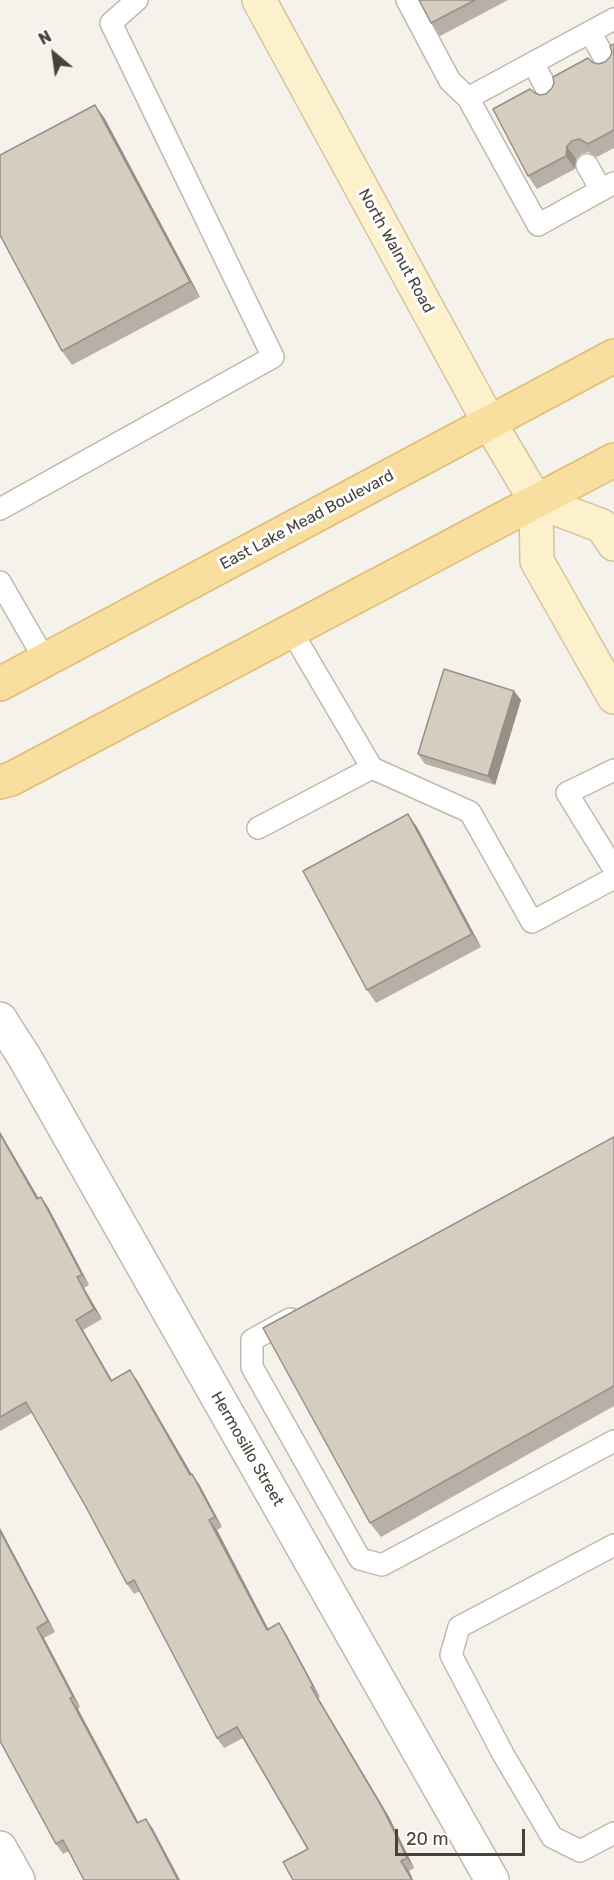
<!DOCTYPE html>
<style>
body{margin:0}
#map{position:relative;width:614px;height:1880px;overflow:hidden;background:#f5f1eb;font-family:Rubik,sans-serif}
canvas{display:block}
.north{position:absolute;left:24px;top:24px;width:60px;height:60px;-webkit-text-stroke:4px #fff;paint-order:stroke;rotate:331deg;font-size:16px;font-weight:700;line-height:24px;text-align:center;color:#484239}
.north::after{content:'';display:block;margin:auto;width:21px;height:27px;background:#484239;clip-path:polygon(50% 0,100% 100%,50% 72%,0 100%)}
.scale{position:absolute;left:395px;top:1829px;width:130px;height:27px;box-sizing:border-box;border:3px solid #484239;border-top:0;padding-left:8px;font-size:18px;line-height:21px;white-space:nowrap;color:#484239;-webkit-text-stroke:4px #fff;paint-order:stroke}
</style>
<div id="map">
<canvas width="614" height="1880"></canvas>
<div class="north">N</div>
<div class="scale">20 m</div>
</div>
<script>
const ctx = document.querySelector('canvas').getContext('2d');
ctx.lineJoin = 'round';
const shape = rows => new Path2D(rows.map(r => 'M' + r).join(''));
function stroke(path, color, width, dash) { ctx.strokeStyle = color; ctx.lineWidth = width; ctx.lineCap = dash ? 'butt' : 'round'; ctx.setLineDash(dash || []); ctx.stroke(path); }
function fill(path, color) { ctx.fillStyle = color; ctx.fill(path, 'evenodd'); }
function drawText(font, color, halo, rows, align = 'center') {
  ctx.font = font + ' Rubik,sans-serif'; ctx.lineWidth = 6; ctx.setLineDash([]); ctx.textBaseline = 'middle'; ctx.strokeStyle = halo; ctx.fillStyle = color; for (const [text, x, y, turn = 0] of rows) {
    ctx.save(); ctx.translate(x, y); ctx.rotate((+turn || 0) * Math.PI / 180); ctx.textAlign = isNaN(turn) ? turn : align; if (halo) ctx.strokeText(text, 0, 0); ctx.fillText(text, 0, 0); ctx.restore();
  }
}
const lane = shape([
 [407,0,450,81,468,98],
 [614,19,468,98,538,225,614,183],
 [590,32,608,64],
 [533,63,550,95],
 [587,165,601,190],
 [0,509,273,357,111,23,137,0],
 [0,582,45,660],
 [372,768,470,812,532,922,614,878],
 [614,770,567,793,614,869],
 [258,828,372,768,292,632],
 [290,1319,252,1340,252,1367,360,1559,382,1565,614,1441],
 [614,1545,459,1627,451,1655,503,1754,552,1837,580,1851,614,1833]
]);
const street = shape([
 [0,1019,25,1058,492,1880],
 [0,1848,18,1880]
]);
const secondary = shape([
 [259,0,489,422,536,501,537,561,614,697],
 [536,501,602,526,614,544]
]);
const primary = shape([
 [0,684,614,356],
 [0,782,11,779,614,460]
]);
stroke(lane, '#c0b9ad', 24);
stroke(street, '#c0b9ad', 36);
stroke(secondary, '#d2c49c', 36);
stroke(primary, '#dfbc6f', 36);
stroke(lane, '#fff', 21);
stroke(street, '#fff', 33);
stroke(secondary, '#fcf0cd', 33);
stroke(primary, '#f9df9f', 33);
fill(shape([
 [419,0,508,0,440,36,431,23],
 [614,44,614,148,597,157,588,152,581,154,576,159,575,169,537,189,528,176,535,93,540,95,546,94,592,62,598,64,605,62,610,57],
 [95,105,105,119,200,297,72,365,62,351],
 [514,691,521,700,495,785,425,764,418,754],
 [417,827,481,947,376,1003,367,990],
 [0,1132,38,1198,41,1197,48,1207,89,1285,84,1288,102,1319,83,1330,112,1380,137,1380,191,1474,199,1484,222,1527,217,1530,268,1629,279,1623,286,1634,320,1697,318,1698,389,1817,414,1868,409,1871,413,1880,293,1880,308,1849,243,1738,224,1748,217,1738,140,1591,134,1594,127,1584,86,1507,32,1413,0,1431],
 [614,1137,614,1406,381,1537,370,1523],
 [0,1528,55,1632,44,1638,80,1707,78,1709,138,1822,146,1819,153,1829,69,1851,63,1854,56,1844]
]), '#b8b0a6');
fill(shape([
 [95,105,105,119,200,297,190,282],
 [567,146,576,159,575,169,566,156],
 [514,691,521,700,495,785,488,776],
 [408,814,417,827,481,947,472,934],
 [0,1132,45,1209,37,1199,0,1134],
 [41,1197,48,1207,89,1285,82,1275],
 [77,1277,84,1288,102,1319,94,1309],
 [76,1320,83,1330,118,1391,111,1381],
 [130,1370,137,1380,198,1485,190,1475],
 [192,1474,199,1484,222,1527,215,1517],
 [209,1520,217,1530,274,1640,267,1630],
 [0,1528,55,1632,48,1621,0,1531],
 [279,1623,286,1634,320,1697,313,1686],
 [37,1628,44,1638,80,1707,73,1697],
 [311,1687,318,1698,389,1817,414,1868,407,1858],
 [70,1698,78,1709,144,1833,137,1823],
 [146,1819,153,1829,180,1880,178,1880],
 [401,1861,409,1871,413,1880,412,1880]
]), '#969087');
const building = shape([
 [419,0,475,0,431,23,419,0],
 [614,44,614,130,588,144,579,139,572,141,567,146,566,156,528,176,493,109,530,89,535,93,540,95,546,94,552,88,554,83,553,77,588,58,592,62,598,64,605,62,610,57,612,52,610,46,614,44],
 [95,105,190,282,62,351,0,235,0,155,95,105],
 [444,669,514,691,488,776,418,754,444,669],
 [408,814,472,934,367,990,303,871,408,814],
 [0,1134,37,1199,41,1197,82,1275,77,1277,94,1309,76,1320,111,1381,130,1370,190,1475,192,1474,215,1517,209,1520,267,1630,279,1623,313,1686,311,1687,382,1807,407,1858,401,1861,412,1880,293,1880,283,1862,308,1849,237,1727,217,1738,134,1580,127,1584,86,1507,26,1402,0,1417,0,1134],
 [614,1137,614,1386,370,1523,263,1328,614,1137],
 [0,1531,48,1621,37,1628,73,1697,70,1698,137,1823,146,1819,178,1880,84,1880,63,1840,56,1844,0,1741,0,1531]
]);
fill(building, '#d6cdc1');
stroke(building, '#969087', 1.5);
drawText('16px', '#484239', '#fff', [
 ["North Walnut Road",396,251,61],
 ["East Lake Mead Boulevard",307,520,-28],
 ["Hermosillo Street",247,1449,60]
]);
</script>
